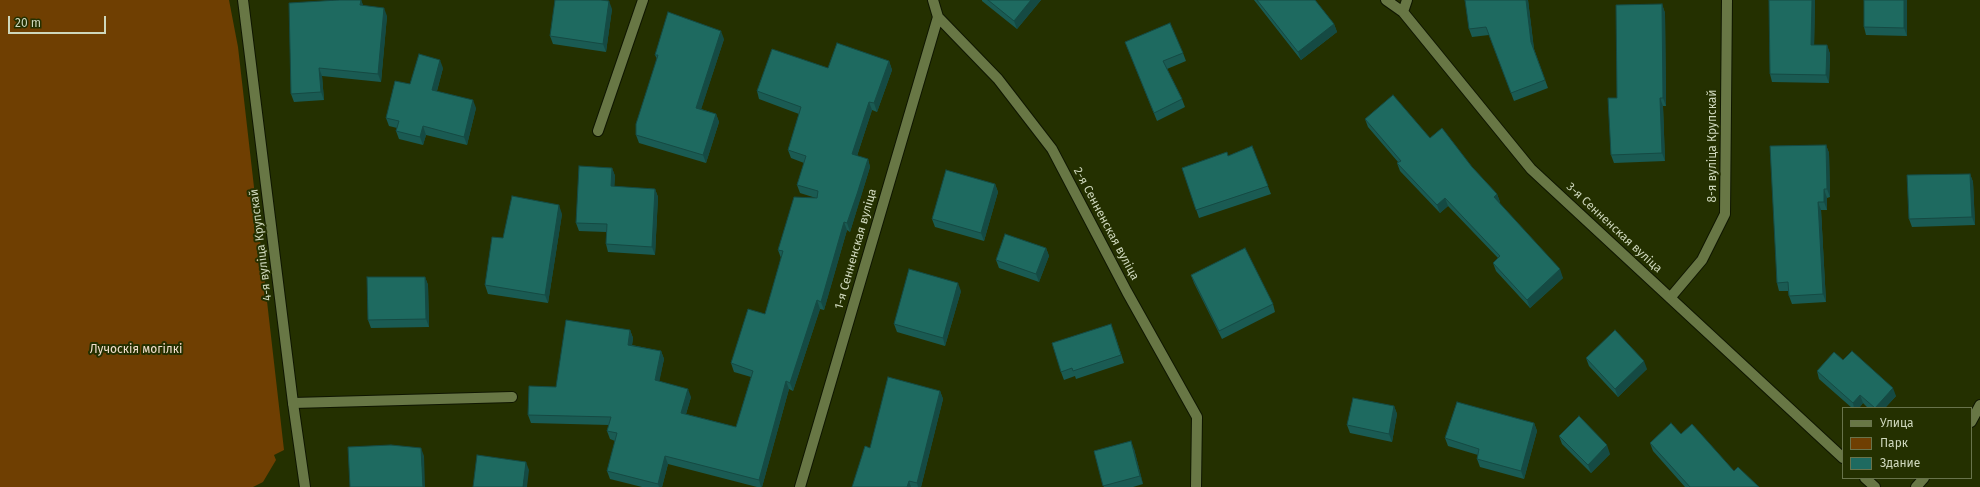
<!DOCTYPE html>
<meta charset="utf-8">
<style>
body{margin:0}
#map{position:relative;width:1980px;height:487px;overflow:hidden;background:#243000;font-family:"Fira Sans",sans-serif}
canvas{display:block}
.legend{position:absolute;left:1842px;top:407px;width:130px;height:72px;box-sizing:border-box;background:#243000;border:1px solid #68734b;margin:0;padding:5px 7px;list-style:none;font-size:12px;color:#ced7bc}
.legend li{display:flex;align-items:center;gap:8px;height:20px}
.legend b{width:20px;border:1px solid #68734b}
.scale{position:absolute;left:8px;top:16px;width:98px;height:18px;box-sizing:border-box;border:2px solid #ced7bc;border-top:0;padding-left:5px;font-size:12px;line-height:14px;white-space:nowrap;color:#ced7bc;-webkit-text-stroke:3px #243000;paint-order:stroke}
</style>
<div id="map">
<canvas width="1980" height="487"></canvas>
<ul class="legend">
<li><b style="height:5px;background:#687745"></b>Улица</li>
<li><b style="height:11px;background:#6f3f02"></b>Парк</li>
<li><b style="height:11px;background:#1e6a60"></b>Здание</li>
</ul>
<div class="scale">20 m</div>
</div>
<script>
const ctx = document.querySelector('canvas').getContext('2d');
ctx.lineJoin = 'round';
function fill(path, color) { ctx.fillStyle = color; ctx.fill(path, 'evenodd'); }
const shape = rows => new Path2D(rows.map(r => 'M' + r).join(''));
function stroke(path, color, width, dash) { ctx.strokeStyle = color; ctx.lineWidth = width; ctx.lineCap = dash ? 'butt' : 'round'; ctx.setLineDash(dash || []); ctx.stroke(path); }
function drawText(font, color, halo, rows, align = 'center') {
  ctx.font = font + ' "Fira Sans",sans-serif'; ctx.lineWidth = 4; ctx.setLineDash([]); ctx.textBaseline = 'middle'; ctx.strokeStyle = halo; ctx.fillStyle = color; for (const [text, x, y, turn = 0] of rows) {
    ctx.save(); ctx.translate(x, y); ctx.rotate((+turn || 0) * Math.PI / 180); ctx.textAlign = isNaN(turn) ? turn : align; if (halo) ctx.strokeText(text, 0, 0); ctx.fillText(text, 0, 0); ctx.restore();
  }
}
fill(shape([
 [0,0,229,0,238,47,284,450,274,455,276,460,263,482,253,487,0,487]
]), '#6f3f02');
const lane = shape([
 [293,403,512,397]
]);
const street = shape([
 [243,0,293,403,305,487],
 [933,0,938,17,998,79,1052,149,1127,292,1197,417,1196,487],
 [1386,0,1403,12,1531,169,1843,458],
 [1403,12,1407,0],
 [598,131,643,0],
 [1670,298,1702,260,1725,214,1727,0],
 [1971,422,1980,405],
 [1865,478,1875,487],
 [800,487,938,17],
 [1916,487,1924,478]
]);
stroke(lane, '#0f1600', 12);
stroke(street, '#0f1600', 12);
stroke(lane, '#687745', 10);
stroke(street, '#687745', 10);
fill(shape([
 [361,0,363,6,387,16,381,82,322,76,324,100,294,102,291,94],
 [982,0,1041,0,1017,29,982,1],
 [1254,0,1315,0,1334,24,1337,32,1301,60],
 [1528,0,1534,49,1548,88,1514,101,1489,35,1472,37,1469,29],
 [1769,0,1815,0,1814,45,1827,45,1830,54,1829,83,1772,82,1770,74],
 [1864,0,1907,0,1907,36,1866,35,1864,27],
 [1662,4,1665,13,1666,106,1663,106,1665,161,1614,163,1611,155,1617,98],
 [612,9,606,52,553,44,550,36],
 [724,39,701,109,716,114,719,122,706,163,639,143,636,135,657,59,655,55],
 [1125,42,1183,53,1186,61,1167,69,1182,99,1185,107,1157,121],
 [889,61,892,70,877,112,872,110,857,156,868,159,870,167,850,232,847,230,824,310,820,309,793,391,789,389,762,487,757,487,668,464,662,487,642,487,610,479,607,471,615,441,610,439,607,431,609,425,531,423,528,415,556,387,630,330,633,338,632,345,661,351,664,359,659,381,691,397,686,414,736,427,751,377,734,372,731,363,765,314,781,258,778,250,816,198,800,193,797,185,804,163,791,158,788,150,799,114,759,99,757,91,828,68],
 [443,68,437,91,476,108,467,145,426,135,423,145,399,139,396,131,397,128,389,126,386,118,410,84],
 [1365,119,1430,138,1472,167,1497,194,1500,202,1499,203,1563,278,1530,308,1496,271,1493,263,1498,258,1448,206,1440,213,1400,171,1397,163,1398,162,1368,127],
 [1826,145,1829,153,1830,197,1827,198,1827,210,1821,210,1826,302,1792,304,1789,296,1788,291,1779,291,1777,283],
 [1252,146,1271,194,1199,218,1182,168,1228,156],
 [612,168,615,176,614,187,655,189,658,197,655,255,608,252,606,244,606,232,579,231,576,223],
 [1970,174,1973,182,1975,225,1912,227,1909,219],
 [995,184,998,192,984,241,935,227,932,219],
 [562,214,548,303,488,294,485,285,503,238],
 [1046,248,1049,256,1039,282,999,268,996,260],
 [1191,275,1273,304,1275,312,1222,339,1194,283],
 [425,277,428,285,429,327,371,328,368,320],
 [961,291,945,346,897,332,894,324],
 [1114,332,1124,363,1076,379,1075,376,1064,380,1061,372],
 [1586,358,1647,369,1618,397,1589,366],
 [1843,360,1896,396,1885,408,1868,408,1863,403,1859,408,1852,408,1819,379,1817,371],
 [940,391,943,399,921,487,852,487],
 [1394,406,1397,414,1392,442,1350,433,1347,425],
 [1534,423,1537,431,1524,479,1480,467,1477,459,1478,455,1448,446,1445,438],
 [1681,434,1734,471,1759,487,1685,487,1653,451,1650,443],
 [1559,436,1610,454,1591,473,1562,444],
 [1134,449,1143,484,1133,487,1104,487,1094,451]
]), '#1a5b53');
fill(shape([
 [361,0,364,7,360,5],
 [1031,0,1041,0,1017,29,1014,21],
 [1526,0,1528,0,1534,50,1531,42],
 [1812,0,1815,0,1814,53,1811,45],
 [1904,0,1907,0,1907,36,1904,28],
 [609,1,612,9,606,52,603,44],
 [1662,4,1665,13,1666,106,1663,98],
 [384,8,387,16,381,82,378,74],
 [1334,24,1337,32,1301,60,1298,52],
 [721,31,724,39,699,116,696,108],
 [1827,45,1830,54,1829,83,1826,75],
 [440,60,443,68,435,98,432,90],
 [889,61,892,70,877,112,874,103],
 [319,68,322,76,324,100,321,92],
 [1660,98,1663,106,1665,161,1662,153],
 [473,100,476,108,467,145,464,137],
 [869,102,872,110,855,162,852,154],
 [716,114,719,122,706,163,703,155],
 [423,126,426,135,423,145,420,137],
 [1826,145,1829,153,1830,197,1827,189],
 [868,159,870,167,850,232,847,223],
 [612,168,615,176,614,195,611,186],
 [1970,174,1973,182,1975,225,1972,217],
 [995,184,998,192,984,241,981,233],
 [655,189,658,197,655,255,652,247],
 [1824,189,1827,198,1827,210,1824,202],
 [1497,194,1500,202,1497,206,1494,197],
 [1445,198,1448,206,1440,213,1437,205],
 [1818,202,1821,210,1826,302,1823,294],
 [559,205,562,214,548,303,545,295],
 [844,222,847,230,824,310,821,302],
 [1046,248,1049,256,1039,282,1036,274],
 [1560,269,1563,278,1530,308,1527,300],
 [425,277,428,285,429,327,426,319],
 [958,283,961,291,945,346,943,338],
 [817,300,820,309,793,391,790,383],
 [630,330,633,338,631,353,628,345],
 [661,351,664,359,658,388,655,380],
 [1644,361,1647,369,1618,397,1615,389],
 [786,381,789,389,762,487,761,487,759,480],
 [1893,388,1896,396,1885,408,1875,408],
 [688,389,691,397,684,421,681,413],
 [940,391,943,399,921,487,918,487,917,483],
 [1860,395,1863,403,1859,408,1854,408,1853,403],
 [1394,406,1397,414,1392,442,1389,434],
 [1534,423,1537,431,1524,479,1521,471],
 [1131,441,1134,449,1143,484,1140,476],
 [1607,445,1610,454,1591,473,1588,465],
 [421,448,424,456,425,487,423,487],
 [665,456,668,464,662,487,659,487,658,484],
 [526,462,529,470,527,487,523,487],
 [909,481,911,487,907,487]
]), '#154a43');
const building = shape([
 [338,0,361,0,360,5,384,8,378,74,319,68,321,92,291,94,289,3,338,0],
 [555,0,601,0,609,1,603,44,550,36,555,0],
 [988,0,1031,0,1014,21,988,0],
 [1257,0,1315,0,1334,24,1298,52,1257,0],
 [1465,0,1526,0,1531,42,1545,80,1511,93,1486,27,1469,29,1465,0],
 [1769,0,1812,0,1811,45,1827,45,1826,75,1770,74,1769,0],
 [1864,0,1904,0,1904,28,1864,27,1864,0],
 [1662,4,1663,98,1660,98,1662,153,1611,155,1608,98,1617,98,1616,5,1662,4],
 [668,12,721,31,696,108,716,114,703,155,636,135,636,124,658,55,655,55,668,12],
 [1170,23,1183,53,1163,61,1182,99,1154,113,1125,42,1170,23],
 [837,43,889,61,874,103,869,102,852,154,868,159,857,194,847,223,844,222,821,302,817,300,790,383,786,381,759,480,665,456,658,484,607,471,617,433,607,431,611,417,528,415,529,386,556,387,566,320,630,330,628,345,661,351,655,380,688,389,681,413,736,427,753,371,731,363,748,309,765,314,783,251,778,250,794,197,817,198,818,191,797,185,806,156,788,150,801,107,757,91,772,49,828,68,837,43],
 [419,54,440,60,432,90,473,100,464,137,423,126,420,137,396,131,399,121,386,118,395,81,410,84,419,54],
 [1393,95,1430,138,1442,128,1472,167,1497,194,1494,197,1560,269,1527,300,1493,263,1500,256,1445,198,1437,205,1397,163,1401,161,1365,119,1393,95],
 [1826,145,1827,189,1824,189,1824,202,1818,202,1823,294,1789,296,1788,282,1777,283,1770,146,1826,145],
 [1252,146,1268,186,1196,210,1182,168,1227,152,1228,156,1252,146],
 [579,166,612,168,611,186,655,189,652,247,606,244,607,224,576,223,579,166],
 [946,170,995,184,981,233,932,219,946,170],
 [1970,174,1972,217,1909,219,1907,175,1970,174],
 [512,196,559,205,545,295,485,285,492,237,503,238,512,196],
 [1005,234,1046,248,1036,274,996,260,1005,234],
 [1245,248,1273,304,1219,331,1191,275,1245,248],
 [909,269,958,283,943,338,894,324,909,269],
 [367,277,425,277,426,319,368,320,367,277],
 [1111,324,1121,355,1073,371,1072,368,1061,372,1052,343,1111,324],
 [1615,330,1644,361,1615,389,1586,358,1615,330],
 [1852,351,1893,388,1875,408,1860,395,1853,403,1817,371,1834,352,1843,360,1852,351],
 [888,377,940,391,917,483,909,481,907,487,852,487,865,446,870,448,888,377],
 [1353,398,1394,406,1389,434,1347,425,1353,398],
 [1457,402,1534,423,1521,471,1477,459,1479,449,1445,438,1457,402],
 [1579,416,1607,445,1588,465,1559,436,1579,416],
 [1671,423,1681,434,1692,424,1734,471,1738,467,1759,487,1690,487,1650,443,1671,423],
 [1131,441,1140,476,1103,486,1094,451,1131,441],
 [391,445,421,448,423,487,350,487,348,447,391,445],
 [477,455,526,462,523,487,473,487,477,455]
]);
fill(building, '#1e6a60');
stroke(building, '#154a43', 1);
drawText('12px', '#ced7bc', '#243000', [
 ["8-я вуліца Крупскай",1713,146,-90],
 ["2-я Сенненская вуліца",1106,224,62],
 ["3-я Сенненская вуліца",1614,228,43],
 ["4-я вуліца Крупскай",261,245,-97],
 ["1-я Сенненская вуліца",856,249,-74]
]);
drawText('12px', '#f1ddcb', '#243000', [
 ["Лучоскія могілкі",136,350]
]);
</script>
